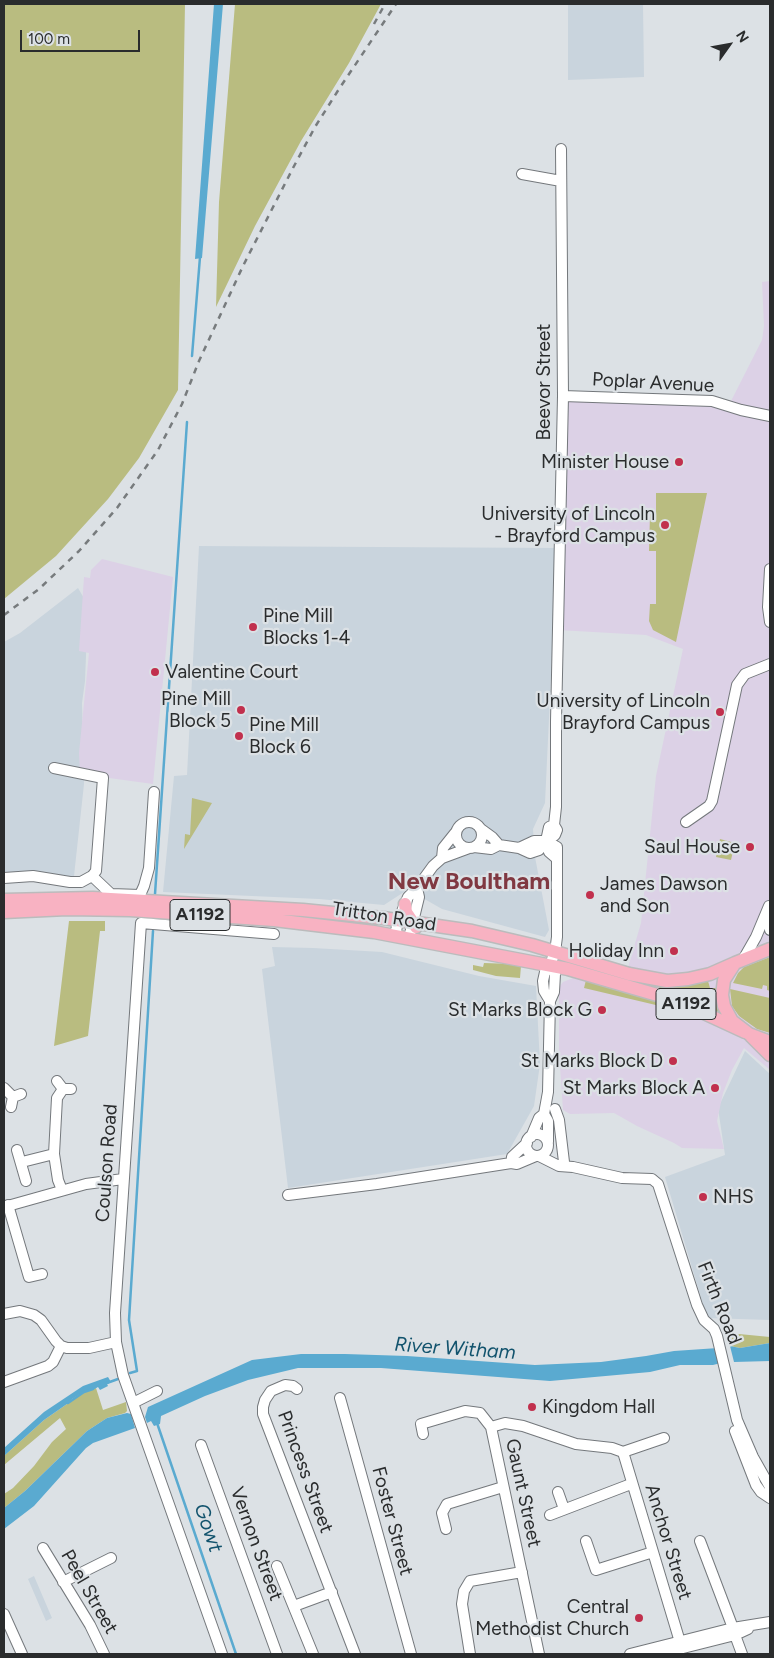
<!DOCTYPE html>
<style>
body{margin:0}
#map{position:relative;width:774px;height:1658px;overflow:hidden;background:#dce1e5;font-family:Figtree,sans-serif}
canvas{display:block}
.frame{position:absolute;inset:0;border:5px solid #2a2c2d;pointer-events:none}
.north{position:absolute;left:704px;top:20px;width:50px;height:50px;-webkit-text-stroke:4px #dce1e5;paint-order:stroke;rotate:58deg;font-size:14px;font-weight:700;line-height:20px;text-align:center;color:#2a2c2d}
.north::after{content:'';display:block;margin:auto;width:18px;height:22px;background:#2a2c2d;clip-path:polygon(50% 0,100% 100%,50% 72%,0 100%)}
.scale{position:absolute;left:20px;top:30px;width:120px;height:22px;box-sizing:border-box;border:2px solid #2a2c2d;border-top:0;padding-left:6px;font-size:15px;line-height:18px;white-space:nowrap;color:#2a2c2d;-webkit-text-stroke:4px #dce1e5;paint-order:stroke}
</style>
<div id="map">
<canvas width="774" height="1658"></canvas>
<div class="frame"></div>
<div class="north">N</div>
<div class="scale">100 m</div>
</div>
<script>
const ctx = document.querySelector('canvas').getContext('2d');
ctx.lineJoin = 'round';
function fill(path, color) { ctx.fillStyle = color; ctx.fill(path, 'evenodd'); }
const shape = rows => new Path2D(rows.map(r => 'M' + r).join(''));
function stroke(path, color, width, dash) { ctx.strokeStyle = color; ctx.lineWidth = width; ctx.lineCap = dash ? 'butt' : 'round'; ctx.setLineDash(dash || []); ctx.stroke(path); }
function drawText(font, color, halo, rows, align = 'center') {
  ctx.font = font + ' Figtree,sans-serif'; ctx.lineWidth = 4.5; ctx.setLineDash([]); ctx.textBaseline = 'middle'; ctx.strokeStyle = halo; ctx.fillStyle = color; for (const [text, x, y, turn = 0] of rows) {
    ctx.save(); ctx.translate(x, y); ctx.rotate((+turn || 0) * Math.PI / 180); ctx.textAlign = isNaN(turn) ? turn : align; if (halo) ctx.strokeText(text, 0, 0); ctx.fillText(text, 0, 0); ctx.restore();
  }
}
fill(shape([
 [568,4,643,4,644,77,568,80],
 [199,546,557,548,545,803,533,829,535,857,549,930,545,937,442,909,414,893,404,892,384,905,319,899,163,892,174,776,187,775],
 [78,588,88,605,85,681,82,703,84,784,74,876,68,878,4,875,4,642,20,633],
 [272,947,313,948,382,952,479,976,536,986,540,1064,534,1106,507,1154,288,1188,262,969,275,966],
 [745,1051,770,1074,770,1320,707,1318,665,1177,725,1155,718,1108],
 [34,1576,52,1618,46,1621,28,1579]
]), '#c9d4dd');
fill(shape([
 [770,281,770,1070,744,1048,732,1070,723,1093,717,1121,724,1149,682,1148,674,1143,637,1126,614,1113,570,1114,563,1110,559,1052,559,994,557,990,563,982,573,978,622,988,641,923,656,776,683,649,646,635,558,630,563,396,729,405,762,340,764,326,762,282],
 [102,559,173,577,153,784,80,774,79,753,89,653,79,651,84,577,90,578,91,570]
]), '#dcd1e6');
fill(shape([
 [4,4,185,4,178,390,139,458,108,499,56,556,4,599],
 [235,4,381,4,349,63,301,141,255,226,216,307,219,202],
 [656,493,707,493,676,642,653,630,649,621,650,604,656,604,656,551,649,551,650,514,656,514],
 [192,798,212,803,184,849,185,834,190,835],
 [720,839,735,843,731,860,716,857],
 [69,921,105,921,105,931,100,931,88,1036,54,1046],
 [770,957,770,991,767,990,767,986,763,985,762,989,733,983,738,973,744,967],
 [484,963,513,964,521,966,520,978,496,976,473,970,473,965,483,967],
 [586,980,668,1002,698,1015,584,988],
 [708,981,710,988,717,988,716,1000,719,1013,717,1015,659,990,659,986,682,987],
 [730,989,770,998,770,1033,757,1029,739,1016,732,1006],
 [739,1334,770,1337,770,1343,740,1348,730,1346,730,1342,733,1336],
 [96,1388,103,1410,126,1402,127,1411,125,1413,107,1418,87,1431,25,1491,4,1508,4,1494,13,1488,34,1466,52,1442,66,1429,60,1418,4,1465,4,1456,44,1420,67,1404,72,1399,87,1390]
]), '#b9bc80');
fill(shape([
 [214,4,223,4,202,258,195,259],
 [770,1343,770,1361,734,1362,730,1346,740,1348],
 [718,1348,721,1363,713,1365,680,1365,650,1372,550,1381,381,1368,298,1368,248,1380,205,1396,161,1416,160,1424,154,1426,151,1421,147,1423,145,1417,148,1407,252,1360,301,1354,345,1354,407,1356,535,1365,601,1362,646,1356,674,1351],
 [108,1377,111,1382,107,1384,108,1386,100,1390,98,1387,93,1390,87,1390,72,1399,67,1404,44,1420,4,1456,4,1448,44,1412,83,1386],
 [127,1413,131,1414,135,1428,93,1443,86,1448,34,1506,4,1529,4,1508,25,1491,87,1431,107,1418]
]), '#5aaad0');
stroke(shape([
 [192,356,200,257],
 [155,894,187,422],
 [130,1373,137,1371,129,1320,153,931],
 [107,1383,118,1379],
 [68,1403,84,1392,93,1389],
 [157,1423,236,1654]
]), '#5aaad0', 2.5);
const minor = shape([
 [522,174,561,181],
 [563,396,712,401,741,410,770,416],
 [770,569,768,607,770,622],
 '456 835a13 13 0 1 1 26 0a13 13 0 1 1-26 0Z',
 [686,822,709,806,712,801,737,685,745,674,770,664],
 [554,825,549,827,546,841,549,852,556,858],
 [481,829,492,837,499,845,519,848,530,853,539,850,546,841,555,835,557,830,554,825,556,807,556,721,563,396,561,149],
 [474,847,491,849,499,845],
 [519,848,534,841,546,841,557,847,557,937,555,952,550,965,545,972,543,981,544,991,550,1001],
 [442,858,443,848,455,833],
 [92,876,111,894,140,895,144,886,149,868,154,792],
 [4,878,33,876,70,882,81,882,92,876,96,871,103,778,54,768],
 [768,910,770,930],
 [395,936,398,921,408,897,417,888,433,866,442,858,469,848],
 [409,938,419,897,417,888],
 [744,958,756,937,769,906],
 [57,1081,63,1089,71,1089],
 [4,1088,13,1097],
 [11,1107,13,1097,21,1094],
 [555,1109,559,1120,564,1162],
 [544,1114,548,1121,548,1142],
 '526 1145a11 11 0 1 1 22 0a11 11 0 1 1-22 0Z',
 [531,1137,539,1118,544,1114,548,1092,550,1001,554,992,555,974,550,965],
 [17,1150,26,1181],
 [539,1156,559,1166,573,1167,622,1178,652,1179,658,1184,697,1305,704,1320,714,1329,717,1336,737,1420,753,1457,770,1487],
 [22,1162,54,1154],
 [511,1163,512,1157,527,1143],
 [62,1190,58,1180,54,1154,57,1098,63,1089],
 [288,1195,377,1184,511,1163,517,1164,536,1156],
 [8,1205,29,1277,42,1274],
 [4,1207,86,1184,123,1179],
 [4,1314,20,1311,34,1315,41,1320,56,1341,61,1346,67,1348,89,1348,116,1342],
 [4,1382,48,1366,53,1362,61,1346],
 [297,1389,293,1386,285,1385,271,1391,265,1400,263,1407,263,1414,355,1654],
 [340,1398,411,1654],
 [133,1403,157,1391],
 [491,1427,505,1423,523,1426,576,1444,612,1448,623,1452,664,1438],
 [735,1431,756,1485,761,1492,770,1498],
 [423,1434,421,1424,465,1411,480,1413,491,1427,539,1654],
 [201,1445,277,1654],
 [623,1452,680,1642],
 [558,1492,564,1509],
 [550,1515,631,1484],
 [446,1529,442,1513,447,1504,503,1487],
 [586,1541,596,1570,653,1552],
 [700,1541,733,1628],
 [43,1548,90,1625,104,1654],
 [277,1566,313,1654],
 [63,1582,111,1558],
 [294,1606,332,1592],
 [4,1614,22,1654],
 [735,1635,742,1654],
 [222,1654,123,1375,116,1342,115,1313,141,923,274,934],
 [470,1654,462,1604,464,1591,470,1581,522,1572],
 [630,1654,733,1628,770,1622],
 [659,1654,735,1635,748,1629]
]);
const major = shape([
 [4,900,93,898,303,910,383,918,472,931,532,945,629,974,667,981,688,979,710,974,735,963],
 [405,904,406,912,416,927],
 [4,912,67,909,130,910,274,920,374,932,568,969,678,1001,745,1032],
 [770,949,735,963,724,980,722,995,724,1006,732,1021,749,1034,770,1042],
 [751,1036,770,1055]
]);
stroke(minor, '#74787c', 12);
stroke(major, '#bbbbbc', 15);
stroke(minor, '#fff', 10);
stroke(major, '#f8b2c2', 12);
stroke(shape([
 [374,24,385,4],
 [4,615,39,589,79,551,117,508,158,450,182,404,199,361,243,266,293,168,315,127,339,89,396,4]
]), '#777b7d', 2.5, [6, 6]);
for (const [x, y, r, color] of [
 [679,462,5,"#c1304d"],
 [665,525,5,"#c1304d"],
 [253,627,5,"#c1304d"],
 [155,672,5,"#c1304d"],
 [241,710,5,"#c1304d"],
 [720,712,5,"#c1304d"],
 [239,736,5,"#c1304d"],
 [750,847,5,"#c1304d"],
 [590,895,5,"#c1304d"],
 [674,951,5,"#c1304d"],
 [602,1010,5,"#c1304d"],
 [673,1061,5,"#c1304d"],
 [715,1088,5,"#c1304d"],
 [703,1197,5,"#c1304d"],
 [532,1407,5,"#c1304d"],
 [639,1618,5,"#c1304d"]
]) { const dot = new Path2D(); dot.arc(x, y, r, 0, 2 * Math.PI); ctx.fillStyle = color; ctx.fill(dot); stroke(dot, '#dce1e5', 2); }
for (const [x, y, w] of [
 [200,915,60],
 [686,1004,60]
]) { const box = new Path2D(); box.roundRect(x - w / 2, y - 15.5, w, 31, 4); ctx.fillStyle = '#dce1e5'; ctx.fill(box); stroke(box, '#2a2c2d', 1); }
drawText('bold 18px', '#2a2c2d', null, [
 ["A1192",200,915],
 ["A1192",686,1004]
]);
drawText('19px', '#2a2c2d', '#dce1e5', [
 ["Beevor Street",544,382,-90],
 ["Poplar Avenue",653,383,3],
 ["Tritton Road",384,917,9],
 ["Coulson Road",107,1163,-86],
 ["Firth Road",719,1303,68],
 ["Princess Street",305,1472,70],
 ["Gaunt Street",523,1493,78],
 ["Foster Street",392,1521,75],
 ["Anchor Street",668,1542,73],
 ["Vernon Street",256,1544,70],
 ["Peel Street",89,1592,60]
]);
drawText('19px', '#2a2c2d', '#dce1e5', [
 ["Minister House",669,462],
 ["University of Lincoln",655,514],
 ["- Brayford Campus",655,536],
 ["Pine Mill",263,616,"left"],
 ["Blocks 1-4",263,638,"left"],
 ["Valentine Court",165,672,"left"],
 ["Pine Mill",231,699],
 ["Block 5",231,721],
 ["University of Lincoln",710,701],
 ["Brayford Campus",710,723],
 ["Pine Mill",249,725,"left"],
 ["Block 6",249,747,"left"],
 ["Saul House",740,847],
 ["James Dawson",600,884,"left"],
 ["and Son",600,906,"left"],
 ["Holiday Inn",664,951],
 ["St Marks Block G",592,1010],
 ["St Marks Block D",663,1061],
 ["St Marks Block A",705,1088],
 ["NHS",713,1197,"left"],
 ["Kingdom Hall",542,1407,"left"],
 ["Central",629,1607],
 ["Methodist Church",629,1629]
], 'right');
drawText('italic 20px', '#12536d', '#dce1e5', [
 ["River Witham",455,1349,4],
 ["Gowt",208,1528,71]
]);
drawText('bold 24px', '#803841', '#dce1e5', [
 ["New Boultham",469,882]
]);
</script>
